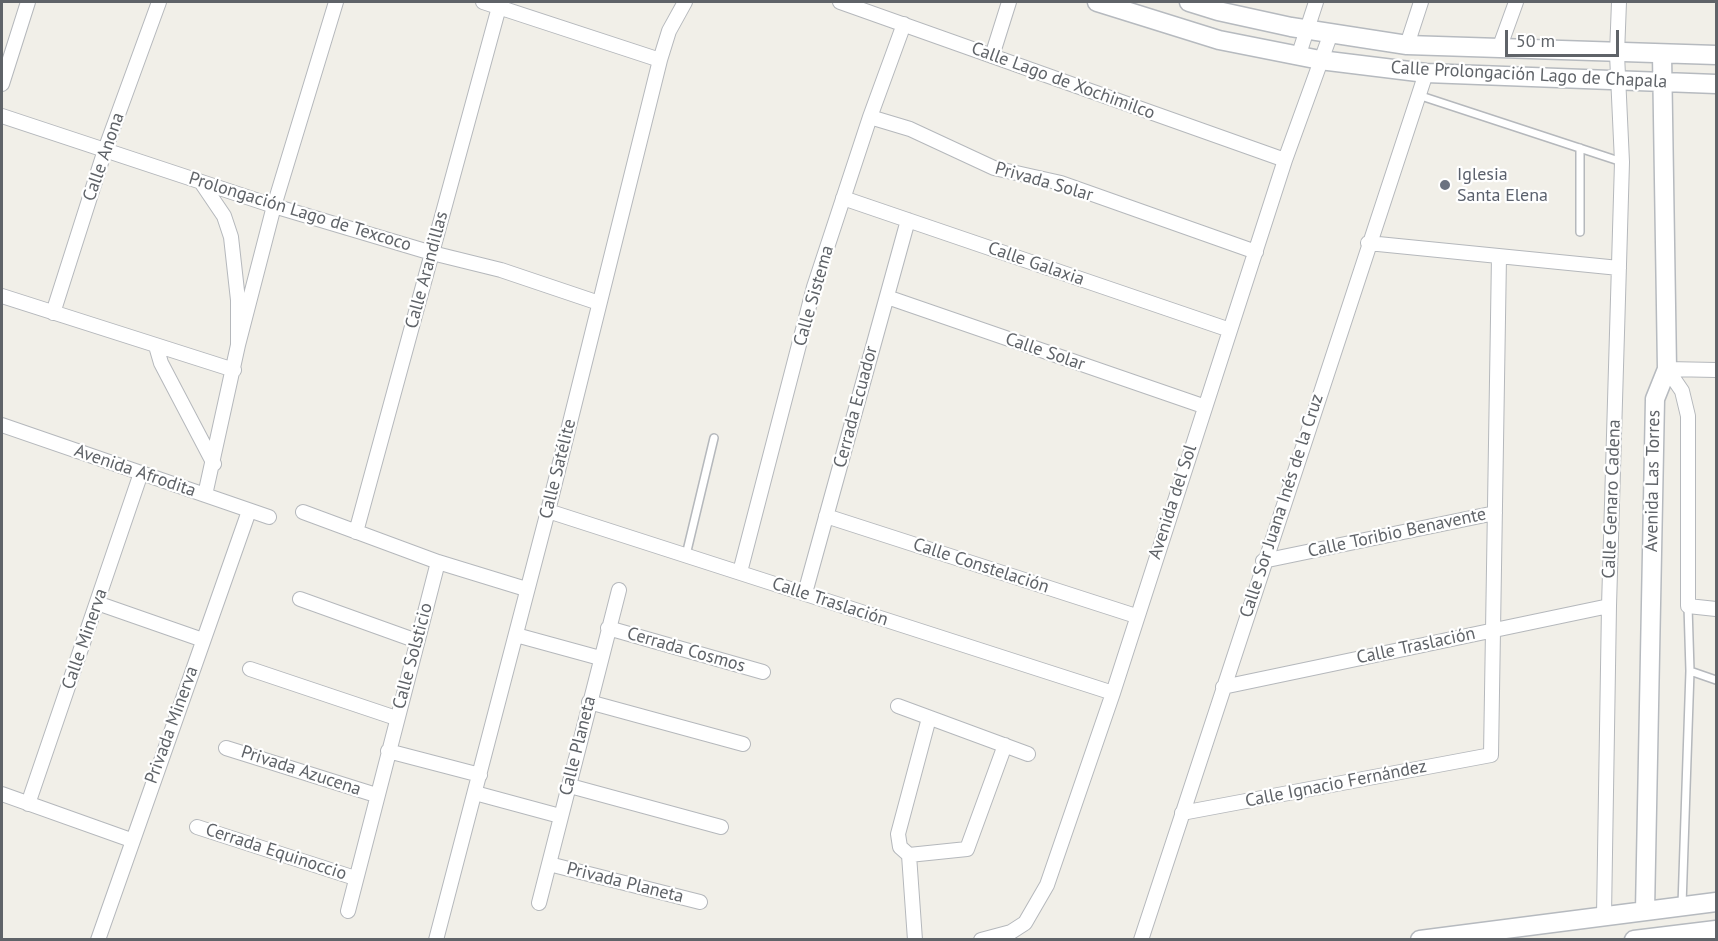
<!DOCTYPE html>
<meta charset="utf-8">
<style>
body{margin:0}
#map{position:relative;width:1718px;height:941px;overflow:hidden;background:#f1efe8;font-family:"PT Sans",sans-serif}
canvas{display:block}
.frame{position:absolute;inset:0;border:3px solid #5f6368;pointer-events:none}
.scale{position:absolute;left:1505px;top:30px;width:114px;height:27px;box-sizing:border-box;border:3px solid #5f6368;border-top:0;padding-left:8px;font-size:18px;line-height:21px;white-space:nowrap;color:#5f6368;-webkit-text-stroke:4px #fff;paint-order:stroke}
</style>
<div id="map">
<canvas width="1718" height="941"></canvas>
<div class="frame"></div>
<div class="scale">50 m</div>
</div>
<script>
const ctx = document.querySelector('canvas').getContext('2d');
ctx.lineJoin = 'round';
const shape = rows => new Path2D(rows.map(r => 'M' + r).join(''));
function stroke(path, color, width, dash) { ctx.strokeStyle = color; ctx.lineWidth = width; ctx.lineCap = dash ? 'butt' : 'round'; ctx.setLineDash(dash || []); ctx.stroke(path); }
function drawText(font, color, halo, rows, align = 'center') {
  ctx.font = font + ' "PT Sans",sans-serif'; ctx.lineWidth = 4.5; ctx.setLineDash([]); ctx.textBaseline = 'middle'; ctx.strokeStyle = halo; ctx.fillStyle = color; for (const [text, x, y, turn = 0] of rows) {
    ctx.save(); ctx.translate(x, y); ctx.rotate((+turn || 0) * Math.PI / 180); ctx.textAlign = isNaN(turn) ? turn : align; if (halo) ctx.strokeText(text, 0, 0); ctx.fillText(text, 0, 0); ctx.restore();
  }
}
const lane = shape([
 [1418,95,1622,162],
 [1580,148,1580,232],
 [686,555,714,438],
 [1688,606,1690,671,1716,680],
 [1682,905,1690,671]
]);
const street = shape([
 [483,2,660,60],
 [840,2,1285,160],
 [1407,45,1421,2],
 [1499,49,1516,2],
 [992,56,1009,2],
 [1298,57,1316,2],
 [2,84,28,2],
 [2,116,274,206,432,253,501,270,599,303],
 [870,117,910,129,994,168,1061,183,1256,252],
 [201,182,224,216,231,237,238,300,238,345,205,495],
 [843,198,1230,330],
 [1368,243,1619,268],
 [2,296,234,370],
 [887,297,1203,406],
 [53,313,105,150,159,2],
 [238,345,274,206,336,2],
 [156,346,161,363,214,464],
 [1667,369,1682,391,1688,416,1688,606,1716,609],
 [1667,369,1716,370],
 [2,425,269,517],
 [548,511,1113,693],
 [303,512,438,562,526,589],
 [826,516,1136,616],
 [356,532,499,7],
 [1263,561,1495,513],
 [740,572,814,287,870,117,904,24],
 [805,593,908,220],
 [300,599,417,641],
 [97,603,203,640],
 [608,628,763,672],
 [516,635,600,658],
 [250,669,396,718],
 [1223,687,1609,606],
 [589,702,743,744],
 [898,706,1028,754],
 [929,718,898,834,900,847,909,855,967,849,1005,745],
 [226,748,376,795],
 [388,751,480,775],
 [570,786,721,827],
 [475,793,560,816],
 [2,794,131,840],
 [28,804,141,473],
 [1182,813,1491,755,1499,256],
 [197,827,355,878],
 [909,855,915,940],
 [549,864,700,902],
 [539,903,619,590],
 [348,911,438,562],
 [1604,916,1609,606,1622,162,1617,54,1619,2],
 [98,940,249,511],
 [436,940,548,511,660,60,669,31,685,2],
 [981,940,1011,932,1025,923,1047,885,1113,693,1285,160,1331,33],
 [1141,940,1426,73]
]);
const secondary = shape([
 [1097,2,1219,40,1320,60,1426,73,1716,84],
 [1189,2,1218,11,1291,27,1407,45,1716,55],
 [1645,911,1655,399,1667,369,1662,54],
 [1420,940,1716,902],
 [1634,940,1716,930]
]);
stroke(lane, '#b5b8bc', 10);
stroke(street, '#b5b8bc', 16);
stroke(secondary, '#b6babf', 21);
stroke(lane, '#fff', 7);
stroke(street, '#fff', 14);
stroke(secondary, '#fff', 18);
for (const [x, y, r, color] of [
 [1445,185,6,"#6b7280"]
]) { const dot = new Path2D(); dot.arc(x, y, r, 0, 2 * Math.PI); ctx.fillStyle = color; ctx.fill(dot); stroke(dot, '#fff', 2); }
drawText('18px', '#5f6368', '#fff', [
 ["Calle Prolongación Lago de Chapala",1529,75,3],
 ["Calle Lago de Xochimilco",1063,81,20],
 ["Calle Anona",104,157,-71],
 ["Privada Solar",1044,182,16],
 ["Prolongación Lago de Texcoco",300,212,17],
 ["Calle Galaxia",1036,264,19],
 ["Calle Arandillas",427,270,-75],
 ["Calle Sistema",814,296,-74],
 ["Calle Solar",1045,352,19],
 ["Cerrada Ecuador",856,407,-75],
 ["Calle Satélite",558,469,-76],
 ["Avenida Afrodita",135,471,19],
 ["Avenida Las Torres",1653,481,-89],
 ["Calle Genaro Cadena",1612,499,-88],
 ["Avenida del Sol",1173,502,-72],
 ["Calle Sor Juana Inés de la Cruz",1282,506,-72],
 ["Calle Toribio Benavente",1397,533,-12],
 ["Calle Constelación",981,566,18],
 ["Calle Traslación",830,602,18],
 ["Calle Minerva",85,639,-71],
 ["Calle Traslación",1416,646,-12],
 ["Cerrada Cosmos",686,650,16],
 ["Calle Solsticio",413,656,-75],
 ["Privada Minerva",172,725,-70],
 ["Calle Planeta",578,746,-76],
 ["Privada Azucena",301,771,18],
 ["Calle Ignacio Fernández",1336,784,-11],
 ["Cerrada Equinoccio",276,852,18],
 ["Privada Planeta",625,883,14]
]);
drawText('18px', '#5b616d', '#fff', [
 ["Iglesia",1457,175],
 ["Santa Elena",1457,196]
], 'left');
</script>
